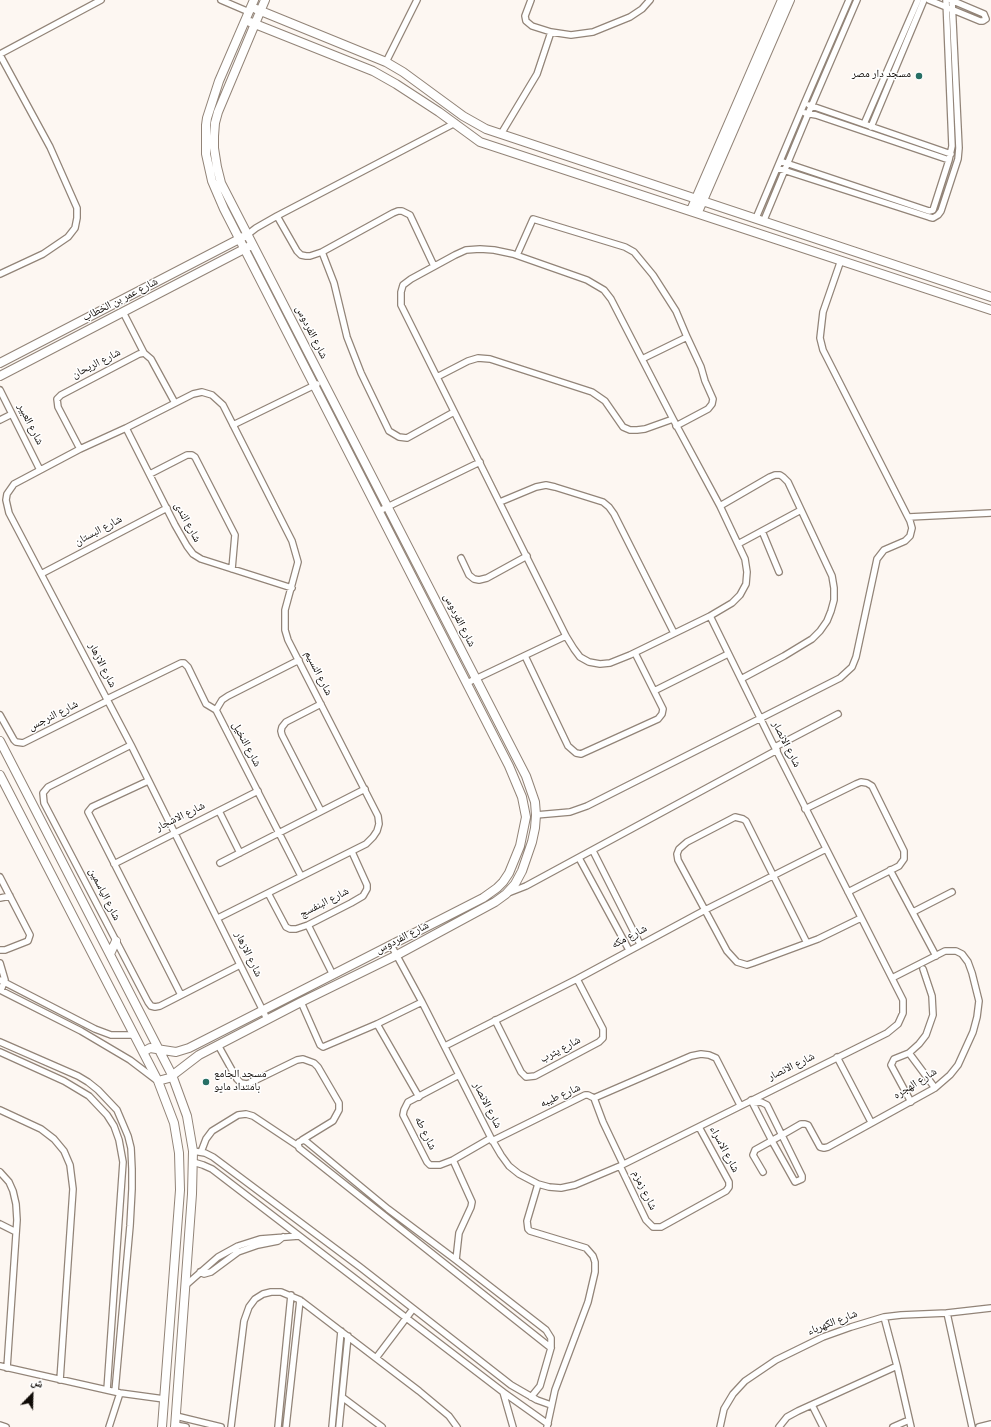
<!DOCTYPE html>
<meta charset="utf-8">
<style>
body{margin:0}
#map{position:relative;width:991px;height:1427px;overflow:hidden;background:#fdf7f2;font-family:Georgia,"Noto Naskh Arabic",serif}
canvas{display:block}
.north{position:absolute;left:12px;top:1375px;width:40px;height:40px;-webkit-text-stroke:3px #fff;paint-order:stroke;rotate:23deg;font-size:11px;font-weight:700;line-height:16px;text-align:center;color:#100b07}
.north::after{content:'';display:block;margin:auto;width:14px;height:18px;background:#100b07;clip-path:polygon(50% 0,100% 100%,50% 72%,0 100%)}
</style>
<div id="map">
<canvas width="991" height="1427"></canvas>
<div class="north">ش</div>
</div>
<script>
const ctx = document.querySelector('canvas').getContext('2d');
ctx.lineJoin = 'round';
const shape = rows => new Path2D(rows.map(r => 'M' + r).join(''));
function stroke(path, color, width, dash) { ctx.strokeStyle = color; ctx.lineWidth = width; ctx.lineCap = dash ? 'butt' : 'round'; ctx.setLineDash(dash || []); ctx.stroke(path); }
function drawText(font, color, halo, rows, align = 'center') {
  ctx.font = font + ' Georgia,"Noto Naskh Arabic",serif'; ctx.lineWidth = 3; ctx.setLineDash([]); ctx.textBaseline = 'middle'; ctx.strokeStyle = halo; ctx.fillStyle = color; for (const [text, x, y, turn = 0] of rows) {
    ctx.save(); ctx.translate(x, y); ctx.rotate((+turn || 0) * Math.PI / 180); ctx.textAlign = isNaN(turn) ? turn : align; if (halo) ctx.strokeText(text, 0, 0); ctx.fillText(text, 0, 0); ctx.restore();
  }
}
const street = shape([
 [221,0,249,12],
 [531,0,525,16,526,21,532,26,551,32,571,35,593,32,630,17,642,9,650,0],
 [929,0,980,21,983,21,986,19,984,14,951,0],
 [0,54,101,0],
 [0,55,50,147,77,208,77,218,75,228,68,237,43,254,0,274],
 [386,62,417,0],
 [809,105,951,154],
 [805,113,816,115,949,160],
 [864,124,918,0],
 [871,127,924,0],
 [501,134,537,74,551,32],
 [780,161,929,211,933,210,949,160,952,146,946,0],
 [777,168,929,217,933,218,938,215,941,211,958,159,959,148,952,1],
 [277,216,297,251,301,255,306,256,310,256,322,252,393,213,398,211,402,211,410,215,434,266],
 [756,218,804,104,849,0],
 [764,220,808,114,857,0],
 [247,235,256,228,277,216,455,123],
 [480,249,494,250,513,254,587,280,604,290,611,299,673,419,720,506,745,559,747,572,746,584,740,595,732,603,710,616,630,655,610,663,600,664,589,662,580,657,574,649,566,636,401,305,401,292,403,285,411,279,455,255,466,250,480,249],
 [322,252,334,283,347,337,361,373,389,431,399,437,407,438,454,412],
 [517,255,533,219,625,247,634,252,653,275,676,311,687,337,642,359],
 [123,312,144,353],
 [437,377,468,361,478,358,490,359,592,392,605,401,623,427,630,430,637,430,645,429,673,419],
 [0,390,40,470],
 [0,420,12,414],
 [233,425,317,384],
 [676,426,708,409,712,404,713,399,705,381,701,367,687,337],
 [126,428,175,525,187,546,193,554,201,559,292,588],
 [80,449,58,407,57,399,61,395,139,354,144,353,151,359,175,403],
 [150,474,187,455,192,455,195,457,235,535,232,569],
 [500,502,536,487,546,485,555,487,603,502,609,507,614,514,674,633],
 [720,506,770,477,775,475,780,475,783,477,788,482,832,576,834,588,834,600,831,611,827,621,820,631,812,639,784,656,741,679],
 [379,511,480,462],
 [909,517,991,513],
 [762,531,779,572],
 [738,544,801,510],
 [461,558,469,575,474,579,479,580,487,578,527,556],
 [41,574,167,508],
 [525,656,568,746,576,753,581,754,658,719,662,714,663,709,635,653],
 [299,660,228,696,222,700,216,710,301,876],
 [467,683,566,636],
 [654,691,728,654],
 [107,699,181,663,184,663,188,667,206,704,216,710],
 [0,715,14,740,16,742,23,743,107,701],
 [131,745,48,787,43,793,44,803,148,1002,151,1006,155,1007,160,1006,240,965],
 [775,747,838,714],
 [148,781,92,807,88,812,181,995],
 [805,809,856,784,861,782,867,783,872,786,904,851,904,859,899,866,848,892],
 [219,811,240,853],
 [321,811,282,735,281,731,282,727,286,722,321,704],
 [536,815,570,812,587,806,840,678,852,667,856,657,877,559,884,550,905,541,910,536,912,528,910,521,823,350,820,338,823,312,841,260],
 [593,851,640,944],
 [579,858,629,950],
 [220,863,365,789],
 [114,864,258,791],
 [890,870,936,956],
 [0,877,30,935,28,941,5,950,0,950],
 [268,893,286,927,290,929,296,929,308,925,351,903,363,896,367,889,367,885,352,852],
 [508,893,526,886,777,750],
 [0,898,10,896],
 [913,912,952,892],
 [218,918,366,844,373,837,377,831,379,824,378,816,288,640,285,630,285,610,298,562,292,541,223,405,212,395,202,392,193,394,126,428,80,449,14,484,7,494,6,500,9,513,131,745,267,1019],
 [308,925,333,975],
 [807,943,746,821,743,819,735,817,687,842,679,849,677,854,678,860,727,951,737,962,747,965,753,963,818,939,861,918],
 [391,945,422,1002,491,1138,501,1155,509,1166,519,1174,538,1184,549,1187,561,1188,575,1185,620,1166,887,1033,898,1024,903,1013,903,1000,771,740,710,616],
 [0,963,5,980,1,990],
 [0,980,95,1029,111,1035,134,1035],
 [0,990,81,1031,130,1060,155,1079],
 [301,1002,320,1045,323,1047,377,1024,422,1002],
 [495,1020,521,1072,526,1077,535,1076,599,1042,603,1038,603,1029,577,979],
 [377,1024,419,1097],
 [0,1042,78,1076,88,1082,98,1090,117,1110,128,1136,131,1148,132,1169,132,1189,130,1226,115,1392],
 [218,1045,237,1079,241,1083,247,1084,252,1082,297,1060,303,1059,314,1063,318,1067,339,1103,339,1110,333,1121,302,1140],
 [445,1046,577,979,705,910,826,849],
 [0,1052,64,1081,89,1096,107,1115,114,1126,119,1140,123,1162,107,1390],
 [909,1053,935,1088],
 [837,1057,871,1122],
 [459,1075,408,1102,404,1110,403,1115,427,1162,430,1165,440,1165,453,1160,491,1138],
 [594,1098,691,1056,701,1054,709,1055,716,1058,740,1105],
 [751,1100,772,1141,795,1182,802,1179,802,1176,767,1105,761,1102,753,1103],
 [911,1102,891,1065,894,1059,909,1053,919,1044,926,1035,933,1015,932,996,923,969],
 [0,1110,41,1129,54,1139,64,1151,70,1165,73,1189,60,1380],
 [492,1141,585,1095,588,1095,594,1098,603,1122,623,1164],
 [193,1151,205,1153,213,1157,360,1267,511,1385,537,1400,551,1405],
 [201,1152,206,1139,212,1131,238,1115,246,1114,253,1116,298,1146],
 [453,1160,472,1202,471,1207,459,1233,456,1260],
 [193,1162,203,1165,212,1169,503,1392,548,1424],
 [620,1166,646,1220,653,1227,661,1227,726,1191,729,1187,729,1182,699,1127],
 [0,1172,9,1182,13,1191,16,1204,17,1220,7,1368],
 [763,1172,753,1155,755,1150,782,1135,801,1124,805,1124,808,1125,820,1147,824,1148,828,1147,935,1088,950,1075,958,1065,973,1032,977,1017,979,1001,972,973,968,962,962,954,956,951,945,951,892,978],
 [538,1184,527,1221,528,1229,530,1231,586,1248,593,1256,595,1262,595,1272,588,1302,555,1390,547,1427],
 [0,1224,16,1232],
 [200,1272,204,1274,211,1272,238,1252,258,1245,278,1241,283,1237],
 [186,1285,218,1257,238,1246,260,1239,299,1236],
 [947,1313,972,1427],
 [884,1317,897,1366,911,1427],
 [376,1358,413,1309],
 [0,1366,120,1393,164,1399],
 [503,1392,513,1427],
 [342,1397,382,1427],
 [531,1397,540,1386,551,1348,551,1338,546,1330,456,1260,388,1209,307,1142,304,1140,299,1142,298,1144,299,1148,551,1348],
 [812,1405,823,1427],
 [176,1416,221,1427],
 [0,1425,6,1427],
 [175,1425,186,1427],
 [109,1427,120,1393],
 [231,1427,244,1321,249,1307,255,1299,263,1294,271,1292,281,1292,300,1300,419,1391,449,1416,457,1427],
 [278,1427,291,1295],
 [286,1427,300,1300],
 [332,1427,341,1331],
 [339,1427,348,1336],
 [720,1427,724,1409,733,1394,745,1381,776,1360,823,1337,851,1327,884,1317,901,1315,947,1313,991,1308],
 [779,1427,787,1417,798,1411,897,1366],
 [893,1427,909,1420],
 [979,1427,991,1424]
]);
const secondary = shape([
 [256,9,386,62,403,72,463,116,486,129,991,297],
 [250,22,373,71,396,84,439,112,480,142,991,310],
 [691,210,782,0],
 [698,212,790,0],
 [0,363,243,237],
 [0,376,248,247],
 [0,741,172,1075,187,1116,193,1151,192,1194,175,1427],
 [0,775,158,1081,174,1123,179,1153,180,1190,162,1427],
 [110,954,116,941],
 [143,1052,150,1048,176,1052,189,1048,483,898,497,888,503,882,509,873,520,846,526,817,522,797,509,766,224,209,212,181,206,154,206,125,207,118,219,81,254,0],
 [158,1081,169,1078,199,1055,301,1002,397,955,495,902,506,894,515,884,522,871,532,842,535,828,536,815,535,802,526,776,221,183,217,167,214,148,214,136,215,123,218,112,265,0]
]);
stroke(street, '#928478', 8);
stroke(secondary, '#928478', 10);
stroke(street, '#fff', 5.5);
stroke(secondary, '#fff', 8);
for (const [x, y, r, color] of [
 [919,76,4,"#276f65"],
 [206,1082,4,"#276f65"]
]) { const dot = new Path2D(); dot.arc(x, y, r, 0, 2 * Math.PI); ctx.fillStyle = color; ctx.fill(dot); stroke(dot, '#fff', 1.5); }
drawText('11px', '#100b07', '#fff', [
 ["مسجد دار مصر",911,76],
 ["مسجد الجامع",214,1076,"left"],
 ["بامتداد مايو",214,1089,"left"]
], 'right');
drawText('11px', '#100b07', '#fff', [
 ["شارع عمر بن الخطاب",121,301,-27],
 ["شارع الفردوس",310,333,63],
 ["شارع الريحان",97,365,-27],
 ["شارع العبير",29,425,63],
 ["شارع الندى",186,523,61],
 ["شارع البستان",99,532,-28],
 ["شارع الفردوس",458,621,63],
 ["شارع الازهار",101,666,63],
 ["شارع النسيم",317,674,63],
 ["شارع النرجس",54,717,-27],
 ["شارع النخيل",245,745,62],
 ["شارع الانصار",785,745,63],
 ["شارع الاشجار",181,818,-26],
 ["شارع الياسمين",103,895,63],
 ["شارع البنفسج",325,904,-27],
 ["شارع مكه",630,938,-28],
 ["شارع الفردوس",403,939,-27],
 ["شارع الازهار",247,955,64],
 ["شارع يثرب",561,1051,-28],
 ["شارع الانصار",792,1068,-26],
 ["شارع الهجره",916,1085,-32],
 ["شارع طيبه",561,1097,-24],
 ["شارع الانصار",486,1106,63],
 ["شارع طه",424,1134,64],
 ["شارع الاسراء",723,1150,62],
 ["شارع زمزم",643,1191,64],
 ["شارع الكهرباء",833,1324,-21]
]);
</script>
